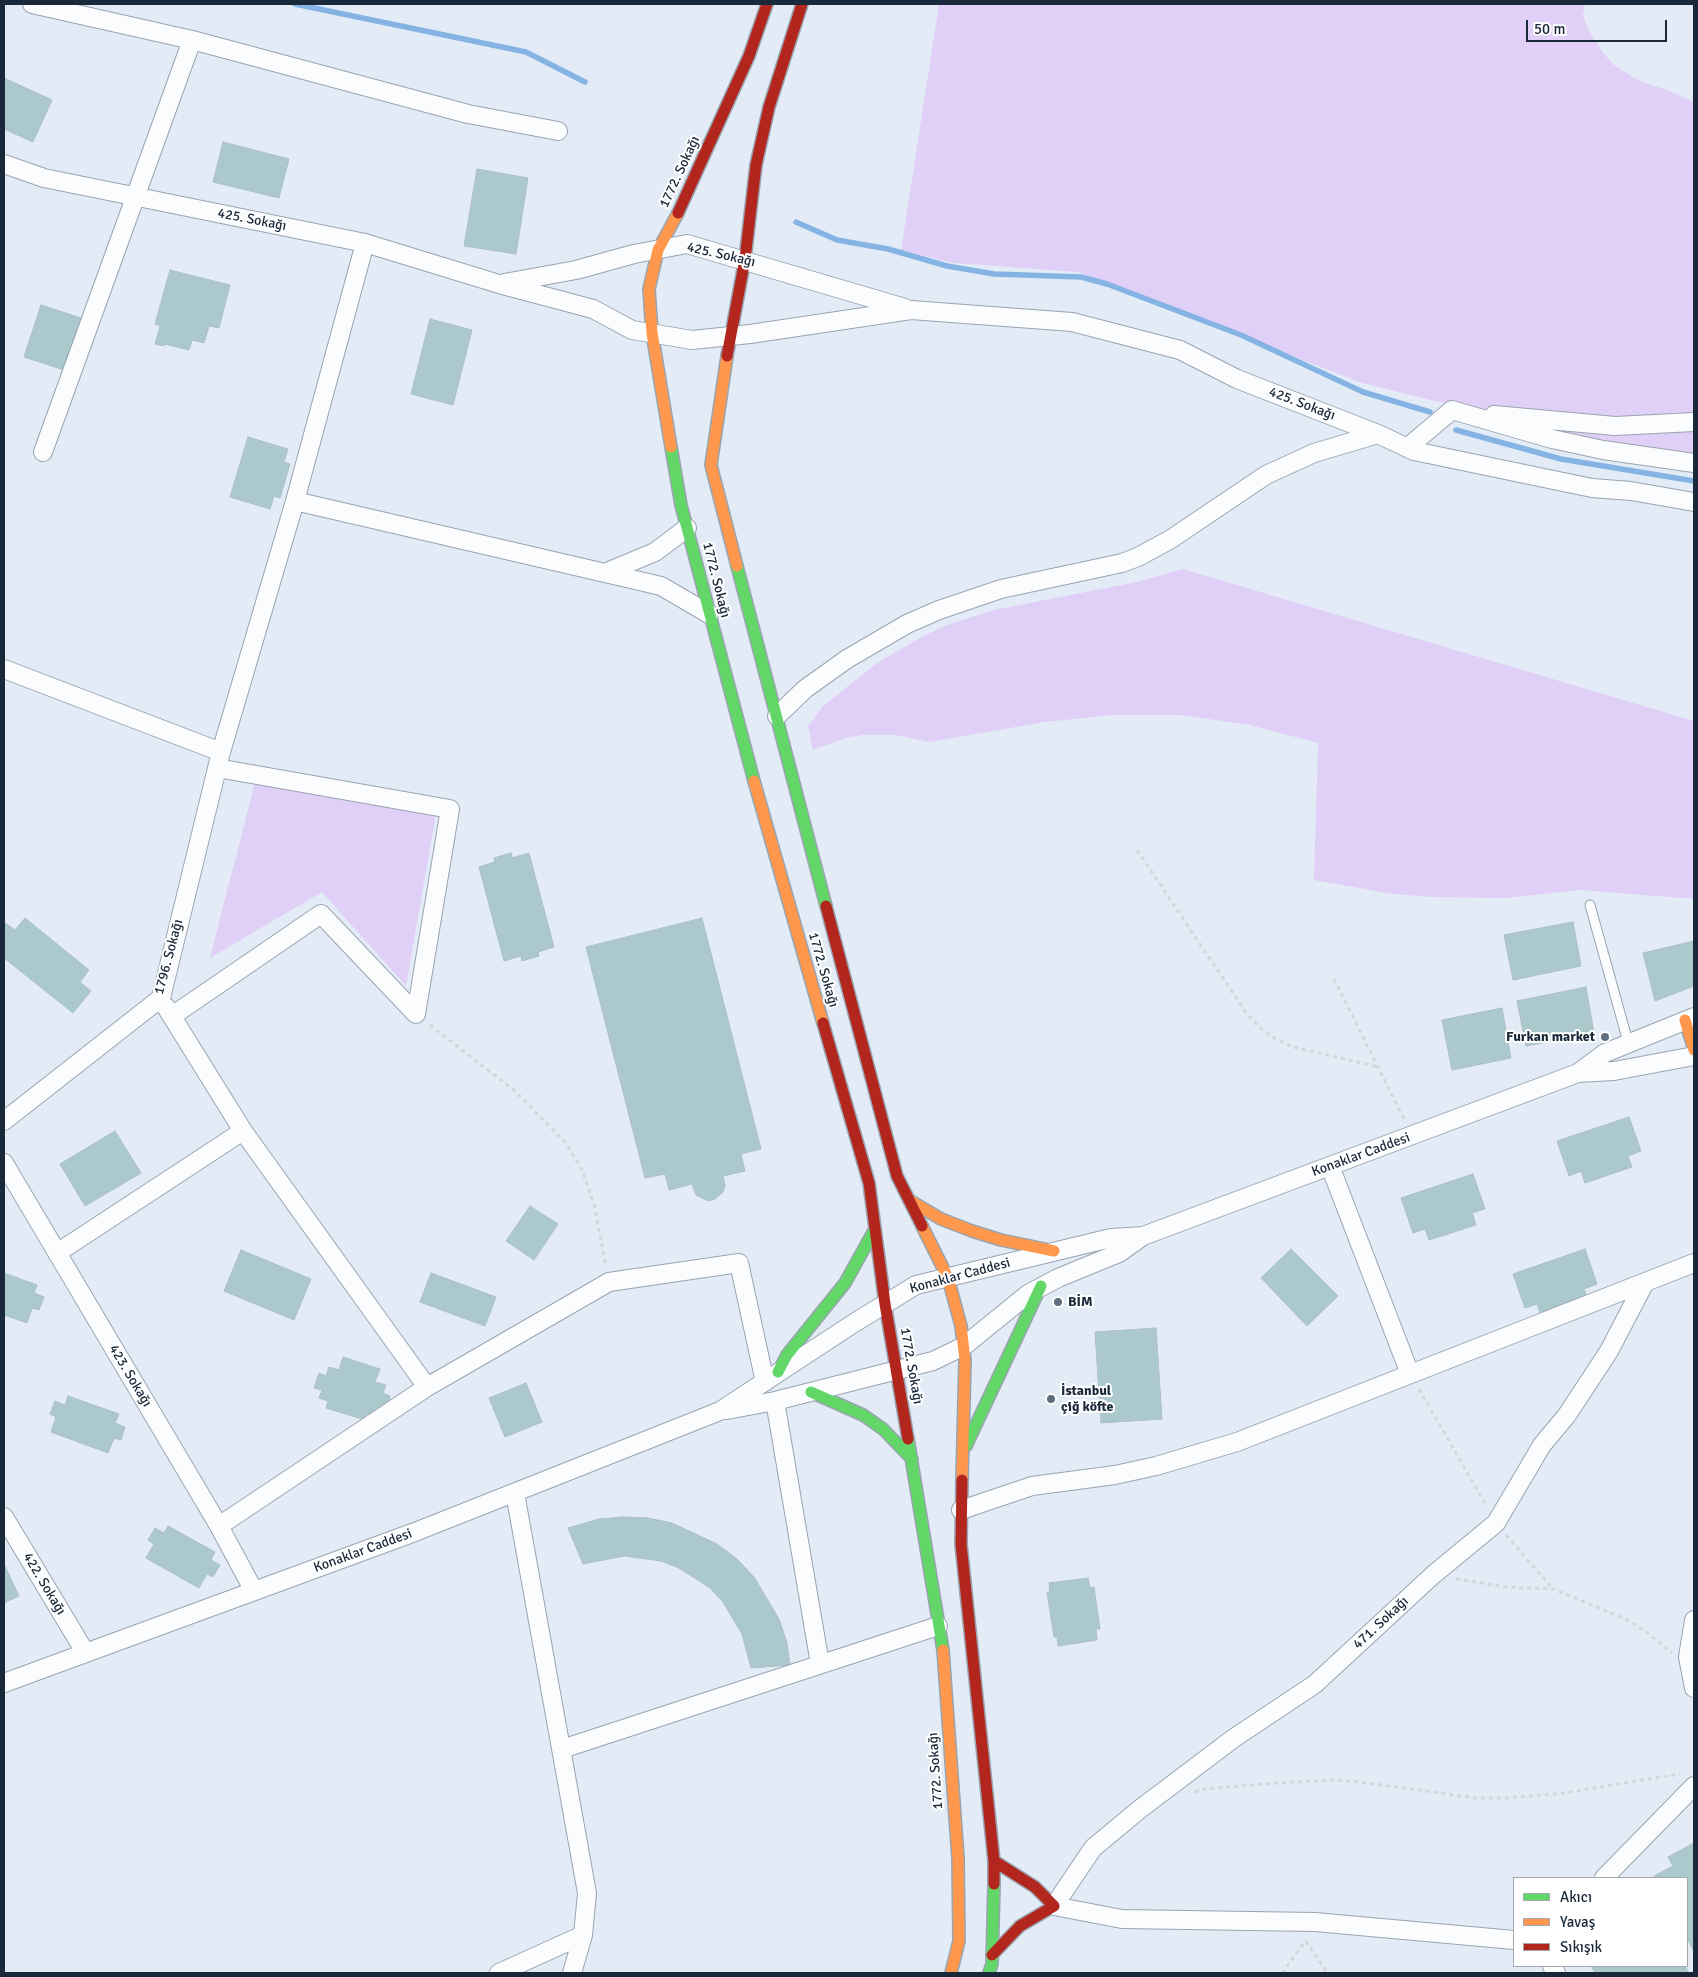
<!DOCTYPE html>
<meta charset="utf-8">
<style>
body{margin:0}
#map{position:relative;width:1698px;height:1977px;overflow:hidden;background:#e3ecf6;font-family:Signika,sans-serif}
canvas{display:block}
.frame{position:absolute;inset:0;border:5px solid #19293a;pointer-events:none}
.legend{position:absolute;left:1513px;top:1877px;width:175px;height:90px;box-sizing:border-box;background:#fff;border:1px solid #a3a9b0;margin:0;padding:6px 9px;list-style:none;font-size:15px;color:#19293a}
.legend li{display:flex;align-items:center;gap:10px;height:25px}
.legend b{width:25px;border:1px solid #a3a9b0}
.scale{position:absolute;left:1526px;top:20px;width:141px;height:22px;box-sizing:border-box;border:2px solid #19293a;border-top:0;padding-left:6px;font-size:15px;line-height:18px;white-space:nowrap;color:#19293a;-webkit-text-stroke:4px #fff;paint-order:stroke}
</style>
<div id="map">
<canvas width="1698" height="1977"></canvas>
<div class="frame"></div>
<ul class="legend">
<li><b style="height:6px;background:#63d668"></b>Akıcı</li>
<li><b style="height:6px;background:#ff974d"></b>Yavaş</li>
<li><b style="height:6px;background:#b3261e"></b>Sıkışık</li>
</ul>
<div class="scale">50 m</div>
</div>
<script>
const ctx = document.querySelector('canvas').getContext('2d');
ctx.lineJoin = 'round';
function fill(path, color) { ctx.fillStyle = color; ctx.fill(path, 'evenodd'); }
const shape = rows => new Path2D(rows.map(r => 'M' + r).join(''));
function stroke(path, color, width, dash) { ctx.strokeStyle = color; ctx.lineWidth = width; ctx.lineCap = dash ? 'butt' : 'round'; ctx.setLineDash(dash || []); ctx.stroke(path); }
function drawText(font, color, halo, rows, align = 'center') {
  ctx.font = font + ' Signika,sans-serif'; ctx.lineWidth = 4; ctx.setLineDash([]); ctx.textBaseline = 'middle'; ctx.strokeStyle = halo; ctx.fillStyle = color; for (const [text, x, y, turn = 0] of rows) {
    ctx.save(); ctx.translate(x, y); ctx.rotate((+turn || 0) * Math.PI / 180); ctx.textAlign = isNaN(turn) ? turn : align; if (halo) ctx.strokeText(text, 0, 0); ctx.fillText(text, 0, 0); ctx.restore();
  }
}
fill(shape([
 [939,4,1585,4,1583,15,1588,29,1604,54,1614,65,1639,81,1667,90,1694,102,1694,461,1648,454,1359,382,1078,272,954,263,901,250],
 [1183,569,1694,721,1694,899,1580,890,1506,898,1432,897,1393,894,1314,880,1318,743,1250,725,1180,715,1112,715,1045,722,929,742,896,735,863,735,846,738,813,750,808,726,823,706,877,663,925,635,950,624,994,610,1137,582],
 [255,782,437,808,406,986,322,892,210,958]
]), '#e0cff6');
stroke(shape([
 [295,4,526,52,585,82],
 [796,222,837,240,888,249,947,266,994,274,1081,277,1107,284,1241,335,1363,392,1430,412],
 [1456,430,1561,459,1694,481]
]), '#85b3e3', 5.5);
const building = shape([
 [4,78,52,100,33,142,4,129,4,78],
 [223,142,289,159,279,198,213,182,223,142],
 [477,169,528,178,516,254,464,246,477,169],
 [170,270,230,285,219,328,209,326,204,343,192,340,189,350,165,344,164,346,155,344,160,326,155,324,170,270],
 [41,305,84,319,67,371,24,357,41,305],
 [430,319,472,330,453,405,411,394,430,319],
 [248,437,288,449,284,462,290,464,280,498,274,496,270,509,230,497,248,437],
 [511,853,512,858,529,853,554,947,538,952,539,956,522,961,521,956,504,961,479,867,495,862,494,858,511,853],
 [25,918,89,970,80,982,91,991,73,1013,4,958,4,922,15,930,25,918],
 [702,918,761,1149,741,1154,745,1171,723,1176,725,1185,723,1192,715,1199,708,1201,696,1195,692,1184,669,1190,665,1174,645,1178,586,947,702,918],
 [1573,922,1581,966,1513,980,1504,935,1573,922],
 [1694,941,1694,986,1655,1001,1643,953,1694,941],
 [1586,987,1594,1033,1526,1046,1517,1001,1586,987],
 [1502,1008,1511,1058,1452,1070,1442,1020,1502,1008],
 [1629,1117,1641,1151,1628,1156,1632,1167,1585,1183,1581,1171,1569,1176,1557,1141,1629,1117],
 [115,1131,141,1173,85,1206,60,1164,115,1131],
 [1473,1174,1485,1209,1472,1213,1476,1225,1429,1240,1425,1229,1413,1233,1401,1198,1473,1174],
 [530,1206,558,1224,534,1260,506,1241,530,1206],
 [1291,1249,1338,1296,1307,1326,1261,1278,1291,1249],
 [1585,1249,1597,1284,1584,1289,1588,1300,1541,1316,1537,1304,1525,1308,1513,1274,1585,1249],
 [241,1250,311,1279,294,1320,224,1291,241,1250],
 [4,1273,37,1285,34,1293,44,1297,39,1310,32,1308,27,1323,4,1315,4,1273],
 [431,1273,496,1297,485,1326,420,1302,431,1273],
 [1156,1328,1162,1419,1101,1423,1095,1332,1156,1328],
 [343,1357,380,1369,375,1382,386,1385,383,1393,390,1396,386,1410,378,1408,376,1416,367,1413,365,1420,326,1408,328,1401,319,1398,322,1390,314,1388,319,1373,326,1376,329,1367,339,1370,343,1357],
 [526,1383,542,1422,505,1437,489,1398,526,1383],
 [68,1396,119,1414,115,1423,125,1427,121,1440,114,1438,108,1453,51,1432,56,1417,50,1414,55,1401,65,1405,68,1396],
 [624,1517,648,1518,672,1523,717,1544,737,1559,754,1577,779,1619,787,1643,790,1665,751,1668,742,1634,723,1602,710,1588,679,1568,661,1561,624,1556,583,1564,568,1528,599,1519,624,1517],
 [168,1526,215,1552,211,1560,220,1565,213,1577,207,1574,199,1588,146,1558,154,1544,148,1540,155,1528,164,1533,168,1526],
 [4,1564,19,1596,4,1603,4,1564],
 [1088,1578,1090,1588,1094,1587,1100,1629,1096,1629,1097,1640,1058,1646,1057,1637,1054,1637,1047,1592,1050,1592,1049,1583,1088,1578],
 [1694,1843,1694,1952,1687,1938,1687,1878,1654,1876,1673,1866,1668,1857,1694,1843],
 [1591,1966,1685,1966,1689,1973,1595,1973,1591,1966]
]);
fill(building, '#abc9cd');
stroke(building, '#adbfc3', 1);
const lane = shape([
 [1590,905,1628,1042]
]);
const street = shape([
 [32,4,192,40,468,114,558,131],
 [4,164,44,178,365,243,499,284,593,309,632,330,692,340,750,334,911,310,1072,322,1180,350,1237,379,1378,434,1414,451,1592,488,1631,491,1694,502],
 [504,283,576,270,634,254,687,244,905,308],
 [1494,415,1615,426,1694,422],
 [1407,448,1452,410,1552,439,1603,450,1694,463],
 [43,452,192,40],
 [295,501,661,586,709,614],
 [607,572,655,552,687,528],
 [4,669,221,752],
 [777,716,805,689,847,659,907,624,939,610,1001,589,1122,563,1138,557,1171,539,1266,475,1314,453,1378,434],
 [166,1007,243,1131,427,1387],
 [172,1016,321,914,416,1014,450,809,217,768],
 [1578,1073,1614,1071,1694,1056],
 [4,1121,161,998,221,752,295,501,365,243],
 [4,1163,219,1526,254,1591],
 [1330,1166,1410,1374],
 [57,1253,243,1131],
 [775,1401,820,1664],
 [727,1410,775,1401,933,1361,964,1346,1028,1294,1058,1278,1119,1253,1143,1236,1578,1073,1605,1053,1694,1017],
 [515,1493,587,1893,583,1935,572,1973],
 [961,1510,1032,1486,1115,1475,1156,1466,1237,1442,1694,1263],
 [4,1517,85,1652],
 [219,1526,427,1387,609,1282,739,1263,765,1382],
 [1694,1620,1688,1657,1694,1688],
 [4,1683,415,1532,720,1411,854,1323,916,1285,1111,1238,1143,1236],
 [562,1749,938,1626],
 [1604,1878,1694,1786],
 [1514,1940,1315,1922,1122,1919,1054,1906,1093,1848,1140,1809,1234,1738,1315,1684,1433,1575,1496,1523,1542,1445,1567,1415,1609,1351,1645,1282],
 [1552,1966,1556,1973],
 [499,1973,583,1935]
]);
const fast = shape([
 [671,447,681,505,754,781],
 [737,566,826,906],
 [778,1372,787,1355,845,1283,875,1229],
 [811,1392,863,1415,883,1429,912,1459],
 [908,1439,943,1650],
 [966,1446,1041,1286],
 [989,1973,992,1964,994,1884]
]);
const slow = shape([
 [727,356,711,465,737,566],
 [671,447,652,333,649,289,658,250,678,213],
 [754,781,823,1023],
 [1685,1020,1694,1050],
 [909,1200,941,1219,972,1231,1001,1240,1054,1251],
 [922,1226,948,1278,961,1326,965,1360,962,1480],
 [943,1650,958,1858,959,1941,951,1973]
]);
const jam = shape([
 [678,213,749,56,767,4],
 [727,356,745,259,756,165,769,107,802,4],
 [826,906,897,1176,922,1226],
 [823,1023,869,1183,885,1304,908,1439],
 [962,1480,961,1544,994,1861,994,1884],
 [992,1955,1020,1926,1054,1906,1035,1887,994,1861]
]);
stroke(lane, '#99a4b0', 11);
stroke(street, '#99a4b0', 20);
stroke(fast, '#99a4b0', 14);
stroke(slow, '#99a4b0', 14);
stroke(jam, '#99a4b0', 14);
stroke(shape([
 [1137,850,1247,1014,1258,1026,1272,1037,1293,1047,1379,1067],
 [1334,979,1405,1121],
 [430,1025,515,1091,566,1143,582,1170,594,1204,606,1266],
 [1419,1389,1486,1505],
 [1506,1535,1553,1589],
 [1456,1579,1507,1587,1553,1589,1628,1620,1645,1631,1672,1653],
 [1195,1792,1204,1789,1277,1783,1335,1780,1360,1782,1476,1798,1505,1798,1564,1793,1680,1774],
 [1306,1941,1327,1973],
 [1282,1973,1306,1940]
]), '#d4d7da', 3, [4, 4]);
stroke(lane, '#fbfcfe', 9);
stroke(street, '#fbfcfe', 18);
stroke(fast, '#63d668', 11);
stroke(slow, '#ff974d', 11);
stroke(jam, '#b3261e', 11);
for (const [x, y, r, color] of [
 [1605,1037,5,"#606d7c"],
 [1058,1302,5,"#606d7c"],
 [1051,1399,5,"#606d7c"]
]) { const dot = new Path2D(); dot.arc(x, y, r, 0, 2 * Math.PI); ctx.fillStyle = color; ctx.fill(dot); stroke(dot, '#fff', 2); }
drawText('14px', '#19293a', '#fff', [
 ["1772. Sokağı",680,172,-65],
 ["425. Sokağı",252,220,11],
 ["425. Sokağı",721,255,13],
 ["425. Sokağı",1302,404,21],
 ["1772. Sokağı",716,580,76],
 ["1796. Sokağı",169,957,-75],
 ["1772. Sokağı",823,970,74],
 ["Konaklar Caddesi",1361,1155,-20],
 ["Konaklar Caddesi",960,1276,-15],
 ["1772. Sokağı",911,1366,80],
 ["423. Sokağı",130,1376,59],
 ["Konaklar Caddesi",363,1551,-20],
 ["422. Sokağı",44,1584,59],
 ["471. Sokağı",1381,1623,-43],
 ["1772. Sokağı",936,1771,-94]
]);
drawText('bold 14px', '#19293a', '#fff', [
 ["Furkan market",1595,1037,"right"],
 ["BİM",1068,1302],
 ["İstanbul",1061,1391],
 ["çiğ köfte",1061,1407]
], 'left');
</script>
